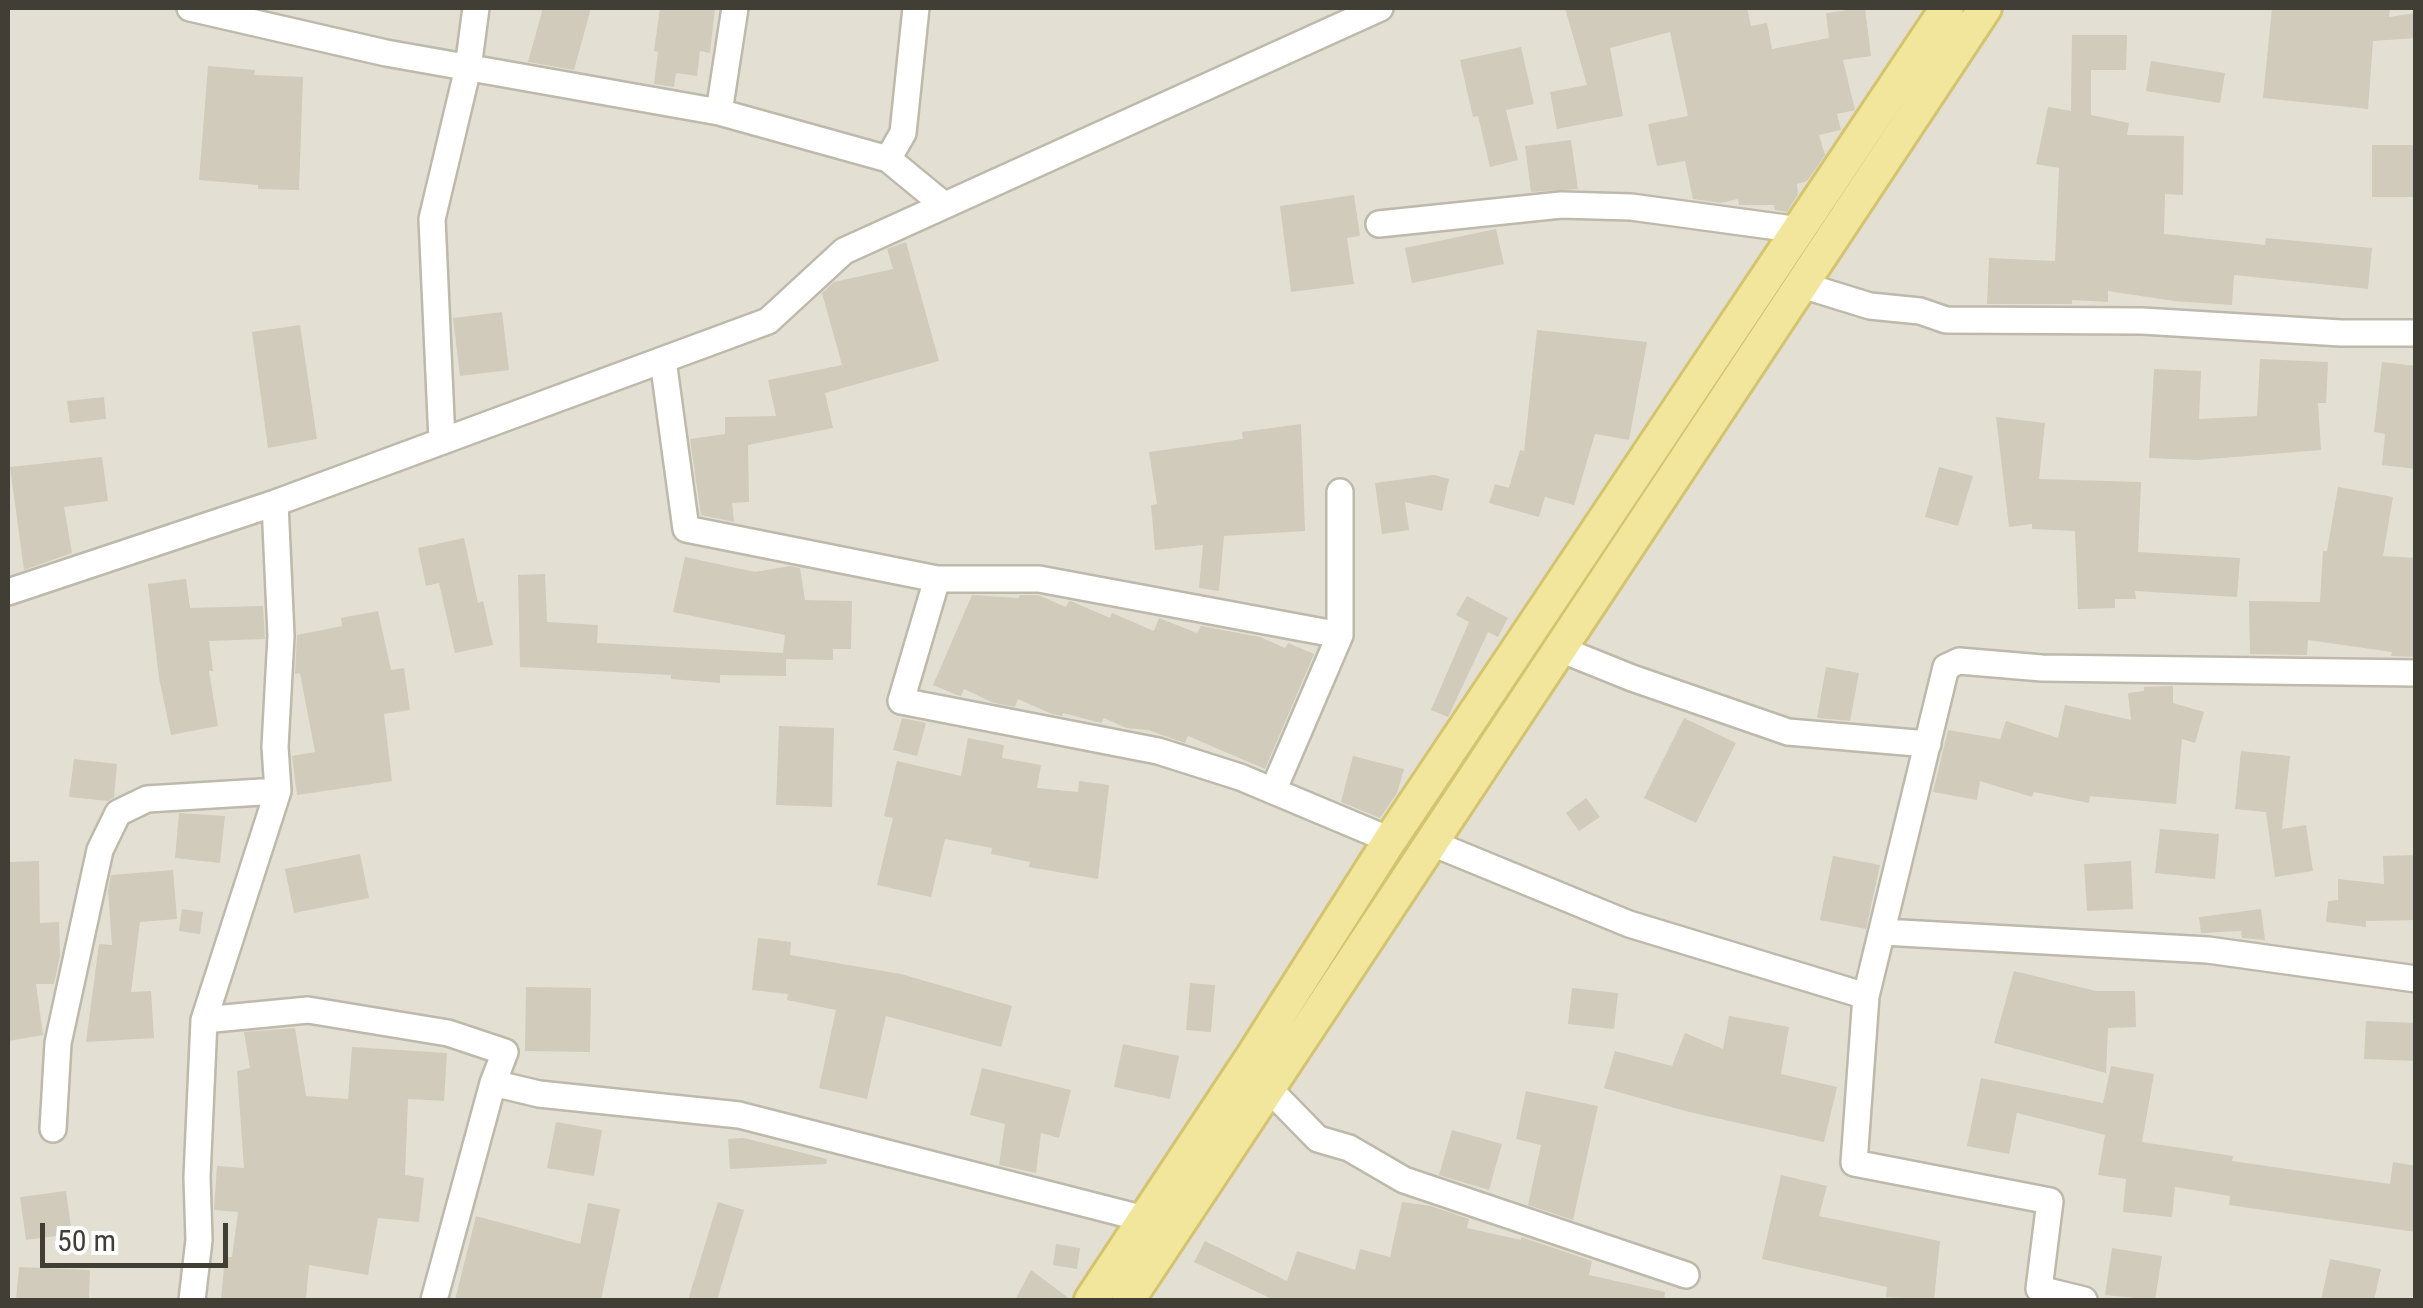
<!DOCTYPE html>
<style>
body{margin:0}
#map{position:relative;width:2423px;height:1308px;overflow:hidden;background:#f0eee5;font-family:"Roboto Condensed",sans-serif}
canvas{display:block}
.frame{position:absolute;inset:0;border:10px solid #413e35;pointer-events:none}
.scale{position:absolute;left:40px;top:1223px;width:188px;height:45px;box-sizing:border-box;border:5px solid #413e35;border-top:0;padding-left:12px;font-size:30px;line-height:35px;white-space:nowrap;color:#413e35;-webkit-text-stroke:8px #fff;paint-order:stroke}
</style>
<div id="map">
<canvas width="2423" height="1308"></canvas>
<div class="frame"></div>
<div class="scale">50 m</div>
</div>
<script>
const ctx = document.querySelector('canvas').getContext('2d');
ctx.lineJoin = 'round';
function fill(path, color) { ctx.fillStyle = color; ctx.fill(path, 'evenodd'); }
const shape = rows => new Path2D(rows.map(r => 'M' + r).join(''));
function stroke(path, color, width, dash) { ctx.strokeStyle = color; ctx.lineWidth = width; ctx.lineCap = dash ? 'butt' : 'round'; ctx.setLineDash(dash || []); ctx.stroke(path); }
fill(shape([
 [8,8,2415,8,2415,1300,8,1300]
]), '#e3e0d3');
fill(shape([
 [543,8,591,8,574,70,528,62],
 [660,8,715,8,710,53,700,51,697,76,676,73,674,87,654,84,658,52,654,51],
 [1565,8,1747,8,1751,26,1767,23,1772,49,1829,38,1826,13,1865,8,1871,56,1843,60,1855,110,1837,114,1841,130,1819,135,1825,155,1807,181,1797,184,1798,194,1787,212,1775,210,1774,205,1739,205,1738,199,1720,203,1693,199,1685,161,1657,166,1648,124,1688,116,1670,32,1610,48,1623,116,1557,129,1550,92,1587,85],
 [2272,8,2390,8,2389,17,2416,13,2416,38,2373,41,2368,109,2263,98],
 [2072,35,2127,35,2126,70,2091,70,2091,115,2129,123,2127,135,2184,136,2183,195,2165,194,2164,234,2265,245,2266,238,2372,248,2368,289,2234,275,2232,305,2174,301,2108,291,2108,302,2072,300,2072,304,1987,304,1989,258,2055,261,2059,168,2036,164,2048,107,2071,111],
 [1521,47,1534,104,1506,110,1518,160,1490,167,1478,116,1473,117,1460,60],
 [2151,61,2225,73,2220,103,2146,91],
 [208,66,255,70,254,75,303,77,299,190,258,189,258,185,199,180],
 [1571,140,1578,189,1531,192,1525,146],
 [2372,145,2416,145,2416,197,2372,197],
 [1354,195,1360,236,1347,238,1354,284,1291,292,1280,206],
 [1496,229,1504,264,1412,283,1405,248],
 [906,242,939,361,825,393,833,428,748,445,749,502,732,503,734,522,701,515,690,439,725,434,725,417,776,416,768,380,842,365,822,293,834,282,893,269,887,249],
 [502,312,509,370,460,376,453,318],
 [300,325,317,439,268,448,252,332],
 [1537,330,1647,342,1629,440,1595,434,1574,505,1545,497,1539,517,1489,503,1495,484,1509,488,1520,450,1524,451],
 [2260,359,2328,362,2326,403,2318,403,2321,450,2197,460,2149,458,2154,369,2201,371,2199,419,2257,416],
 [2382,362,2416,366,2416,469,2382,465,2385,434,2374,432],
 [104,397,106,419,70,423,67,401],
 [1996,417,2045,423,2039,479,2141,482,2138,552,2240,558,2237,597,2135,591,2136,599,2115,599,2115,608,2078,609,2075,531,2032,529,2032,524,2009,527],
 [1301,424,1305,531,1224,536,1219,591,1199,588,1203,545,1155,550,1151,505,1157,504,1149,452,1243,439,1242,432],
 [102,457,108,501,64,507,72,553,24,570,10,467],
 [1939,467,1973,476,1958,526,1925,517],
 [1434,475,1449,479,1442,511,1405,502,1409,530,1382,534,1375,483],
 [2338,487,2393,497,2383,556,2416,558,2416,657,2391,656,2392,652,2308,640,2307,655,2250,654,2249,601,2320,602,2323,551,2327,551],
 [464,538,478,603,483,601,493,645,455,653,439,583,426,586,418,548],
 [685,557,755,572,790,566,800,568,805,600,852,601,851,649,833,649,833,660,786,659,786,676,720,675,720,683,671,679,671,675,520,667,518,575,545,574,547,622,598,625,597,643,783,653,785,635,673,612],
 [186,579,190,608,263,606,265,639,209,641,213,671,209,671,218,726,171,735,159,678,148,584],
 [972,595,1018,598,1020,595,1038,595,1066,607,1069,601,1073,602,1110,618,1112,613,1154,631,1159,618,1197,633,1201,626,1260,637,1285,648,1288,643,1314,654,1265,769,1188,736,1185,743,1148,730,1126,728,1104,718,1101,723,1063,713,1062,716,1052,714,1018,699,1015,707,994,703,964,689,961,696,957,695,933,685],
 [1467,596,1508,618,1498,637,1488,632,1448,717,1431,710,1469,622,1456,615],
 [378,611,391,670,404,668,410,710,384,714,392,781,297,795,292,756,315,752,300,673,295,674,297,635,342,626,341,618],
 [1826,667,1859,673,1850,721,1817,718],
 [2173,686,2173,703,2204,712,2195,743,2182,739,2176,804,2090,796,2089,803,2034,792,2032,797,1980,781,1977,800,1933,792,1948,730,2000,739,2006,721,2058,738,2065,705,2131,720,2128,693,2144,691,2144,687],
 [902,718,926,723,917,756,893,750],
 [1684,718,1736,743,1696,823,1644,798],
 [779,726,834,728,832,807,776,805],
 [968,738,1004,745,1002,758,1041,765,1037,788,1078,792,1079,781,1109,785,1098,879,1029,867,1030,862,991,854,992,848,945,839,931,897,877,885,893,818,884,816,897,761,961,776],
 [2241,751,2290,756,2282,829,2306,825,2313,871,2275,877,2266,812,2235,809],
 [1353,756,1404,769,1397,793,1380,818,1341,802],
 [74,759,117,764,114,797,108,801,69,797],
 [1586,798,1600,817,1579,831,1566,813],
 [179,813,225,816,220,863,175,858],
 [2160,829,2219,834,2215,879,2155,873],
 [360,854,369,898,294,913,285,869],
 [2416,855,2416,920,2366,921,2366,927,2326,922,2328,901,2338,900,2338,879,2384,884,2383,856],
 [1833,856,1880,865,1866,929,1820,920],
 [39,861,40,923,59,922,60,956,54,984,36,984,43,1035,8,1041,8,862],
 [2131,861,2133,909,2087,911,2084,864],
 [173,870,177,919,140,922,131,992,151,991,154,1038,86,1042,99,944,112,945,108,890,111,875],
 [182,909,203,912,200,934,179,931],
 [2261,909,2265,940,2242,938,2241,931,2201,933,2199,917],
 [758,938,791,942,790,955,901,974,1012,1006,1001,1047,886,1016,867,1099,819,1088,836,1010,787,1000,788,994,752,990],
 [2014,971,2096,991,2135,991,2136,1027,2108,1028,2106,1073,1994,1043],
 [1190,983,1215,985,1211,1032,1186,1030],
 [526,987,591,988,590,1052,525,1051],
 [1572,988,1618,993,1614,1029,1568,1024],
 [1729,1016,1789,1027,1781,1074,1837,1087,1824,1142,1689,1112,1604,1088,1615,1051,1672,1066,1685,1033,1723,1049],
 [2366,1021,2416,1023,2416,1061,2364,1059],
 [295,1028,306,1096,348,1099,352,1047,447,1053,444,1101,408,1099,405,1175,424,1178,419,1222,378,1218,368,1275,309,1265,306,1300,221,1300,225,1257,232,1257,238,1212,214,1210,217,1166,244,1168,237,1071,250,1068,244,1032],
 [1123,1044,1179,1056,1170,1099,1114,1087],
 [2111,1066,2154,1074,2142,1142,2233,1156,2232,1161,2390,1184,2393,1162,2416,1166,2416,1232,2229,1205,2230,1196,2175,1187,2172,1217,2123,1212,2126,1179,2098,1175,2105,1135,2017,1113,2009,1154,1967,1146,1981,1078,2103,1103],
 [982,1068,1071,1090,1059,1138,1041,1133,1036,1173,999,1165,1005,1124,970,1115],
 [1526,1091,1598,1106,1573,1220,1528,1205,1541,1145,1516,1139],
 [556,1122,602,1130,594,1176,547,1168],
 [1452,1130,1502,1144,1489,1190,1439,1175],
 [744,1138,827,1159,826,1164,730,1169,728,1139],
 [1781,1175,1827,1186,1819,1216,1940,1241,1934,1300,1886,1297,1887,1287,1762,1259],
 [66,1191,72,1234,26,1240,20,1197],
 [718,1202,744,1210,717,1300,688,1300],
 [1402,1202,1431,1206,1469,1219,1467,1228,1521,1240,1521,1237,1592,1261,1589,1275,1665,1292,1664,1300,1274,1300,1194,1262,1205,1241,1287,1281,1297,1251,1355,1270,1360,1249,1390,1257],
 [588,1203,620,1209,601,1300,455,1300,476,1216,580,1244],
 [1056,1244,1080,1248,1077,1269,1053,1265],
 [2112,1248,2162,1256,2155,1300,2105,1295],
 [2330,1259,2381,1269,2374,1300,2321,1300],
 [19,1267,90,1270,89,1298,16,1300],
 [1031,1270,1071,1300,1015,1300]
]), '#d0cbbb');
const minor = shape([
 [190,8,386,53,719,112,888,159,944,205],
 [719,112,735,8],
 [888,159,903,133,916,8],
 [1379,224,1561,205,1631,207,1800,230],
 [1802,285,1870,306,1920,311,1946,320,2142,321,2341,333,2416,333],
 [663,360,686,529,937,579],
 [442,441,432,219,468,68,476,8],
 [8,592,275,503,768,321,844,251,1380,8],
 [1340,635,1039,579,937,579,901,701,1158,751,1240,777,1390,840],
 [1560,649,1632,678,1788,732,1928,744],
 [1273,791,1340,635,1340,492],
 [1432,843,1629,924,1866,996],
 [1883,932,2208,950,2416,979],
 [204,1020,308,1010,448,1033,505,1052,493,1083,434,1300],
 [493,1083,539,1094,739,1115,1145,1219,1156,1227],
 [1269,1089,1318,1139,1349,1148,1404,1180,1686,1275],
 [53,1129,58,1043,100,850,118,813,147,799,278,791],
 [192,1300,199,1240,197,1177,204,1020,278,791,275,747,281,636,275,503],
 [2084,1300,2039,1289,2050,1201,1854,1163,1866,996,1946,667,1959,661,2042,668,2416,673]
]);
const major = shape([
 [1091,1300,1252,1057,1390,840,1947,8],
 [1128,1300,1985,8]
]);
stroke(minor, '#bdb9ab', 30);
stroke(major, '#d4c46f', 38);
stroke(minor, '#fff', 25);
stroke(major, '#f1e69c', 32);
</script>
